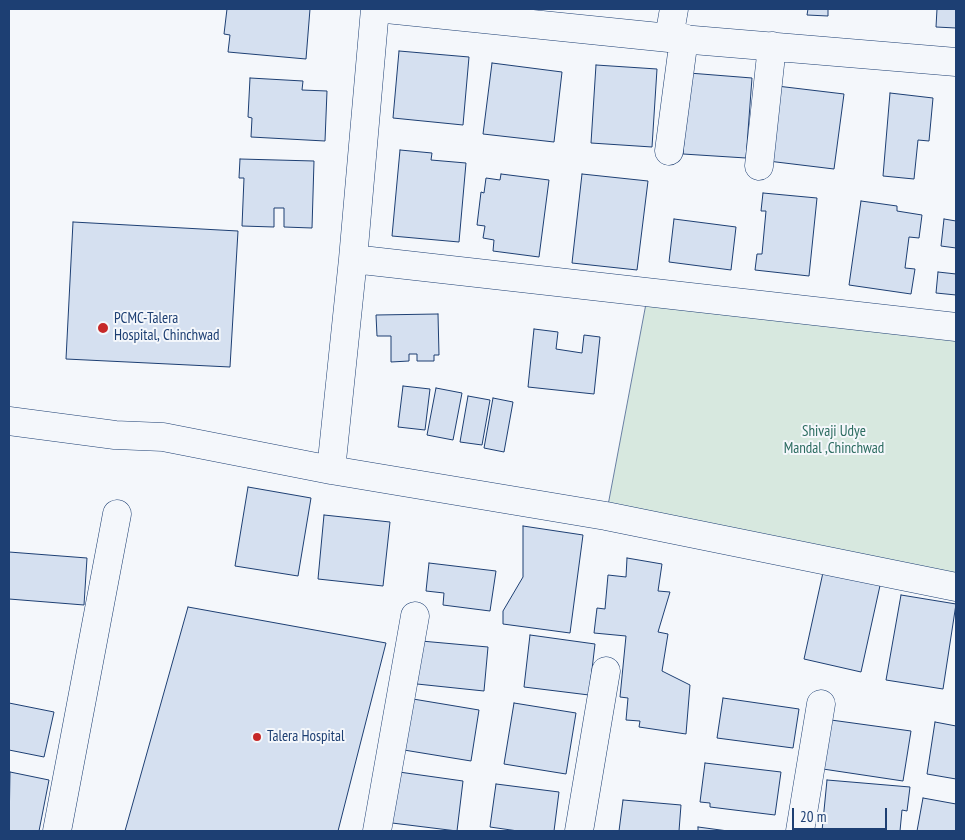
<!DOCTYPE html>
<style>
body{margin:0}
#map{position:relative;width:965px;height:840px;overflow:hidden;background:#f4f7fb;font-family:"PT Sans Narrow",sans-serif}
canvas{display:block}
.frame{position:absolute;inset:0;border:10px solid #1d3f73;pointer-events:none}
.scale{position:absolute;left:792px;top:808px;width:95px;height:22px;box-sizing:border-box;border:2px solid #1d3f73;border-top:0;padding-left:6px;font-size:15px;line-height:18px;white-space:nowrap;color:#1d3f73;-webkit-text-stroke:4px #f4f7fb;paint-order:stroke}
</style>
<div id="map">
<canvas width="965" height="840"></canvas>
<div class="frame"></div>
<div class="scale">20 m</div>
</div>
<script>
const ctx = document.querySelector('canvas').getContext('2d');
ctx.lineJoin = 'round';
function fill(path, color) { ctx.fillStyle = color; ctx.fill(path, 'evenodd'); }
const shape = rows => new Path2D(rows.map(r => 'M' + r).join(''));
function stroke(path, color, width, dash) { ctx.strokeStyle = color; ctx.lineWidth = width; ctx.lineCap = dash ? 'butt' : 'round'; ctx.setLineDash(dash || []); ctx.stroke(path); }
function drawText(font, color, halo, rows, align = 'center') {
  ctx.font = font + ' "PT Sans Narrow",sans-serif'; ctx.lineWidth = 4; ctx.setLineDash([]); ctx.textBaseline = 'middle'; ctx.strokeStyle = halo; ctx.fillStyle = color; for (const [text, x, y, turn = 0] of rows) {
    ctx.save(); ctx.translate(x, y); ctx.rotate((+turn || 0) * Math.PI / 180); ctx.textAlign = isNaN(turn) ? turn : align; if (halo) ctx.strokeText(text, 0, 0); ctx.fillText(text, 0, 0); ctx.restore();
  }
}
const green = shape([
 [648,293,956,339,956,587,606,516,648,293]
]);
fill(green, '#d7e8df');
stroke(green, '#687fa3', 1);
const building = shape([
 [227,9,310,9,306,59,228,52,230,35,224,34,227,9],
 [808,9,828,9,828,16,807,15,808,9],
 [937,9,956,9,956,28,936,27,937,9],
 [399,51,469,57,463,125,393,118,399,51],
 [492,63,562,72,554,142,483,134,492,63],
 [596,65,657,69,652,147,591,143,596,65],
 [689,73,752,78,746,158,683,154,689,73],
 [250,78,303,81,302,90,327,91,325,141,251,137,252,118,248,117,250,78],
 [777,86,844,94,834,169,768,161,777,86],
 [890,93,933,98,929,141,918,140,914,179,883,176,890,93],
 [400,150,432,153,431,160,466,163,459,242,392,236,400,150],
 [240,159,314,161,312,228,284,227,284,208,274,208,274,227,242,226,244,178,239,178,240,159],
 [501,174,549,180,539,257,493,251,494,240,483,238,485,226,477,225,481,192,484,193,486,178,500,180,501,174],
 [582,174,648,181,637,270,572,263,582,174],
 [763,193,817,198,809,276,755,270,757,254,762,254,766,211,761,211,763,193],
 [861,201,897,206,897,211,922,215,919,238,909,237,905,268,915,269,911,294,849,285,861,201],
 [674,219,736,227,731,270,669,262,674,219],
 [944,219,956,221,956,248,941,246,944,219],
 [73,222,238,231,230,367,66,359,73,222],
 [938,272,956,274,956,295,936,293,938,272],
 [438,314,439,355,434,355,434,361,417,361,417,354,409,354,409,361,391,362,391,336,377,336,376,315,438,314],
 [534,329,558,332,556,349,582,353,584,335,600,337,594,394,528,387,534,329],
 [403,386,430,389,425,430,398,427,403,386],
 [436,388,462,393,453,440,427,435,436,388],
 [468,396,490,400,482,445,460,442,468,396],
 [493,398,513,402,504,452,484,448,493,398],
 [248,487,311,498,298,576,235,566,248,487],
 [324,515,390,522,383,586,318,579,324,515],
 [523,526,583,535,570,633,503,624,503,611,523,577,523,526],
 [9,552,87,558,84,605,9,599,9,552],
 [627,558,662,564,658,591,670,592,658,632,668,634,662,671,690,685,686,734,639,727,640,721,626,720,628,698,620,697,626,636,594,633,597,608,605,609,608,575,626,577,627,558],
 [429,563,496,571,490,611,443,605,444,593,426,591,429,563],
 [824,568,881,581,861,672,804,659,824,568],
 [901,595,956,604,943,689,886,680,901,595],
 [188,607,386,643,338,831,125,831,188,607],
 [530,635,595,644,589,695,524,687,530,635],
 [421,641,488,647,484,691,417,684,421,641],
 [723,698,799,709,793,748,717,738,723,698],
 [413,699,479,710,471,761,404,750,413,699],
 [9,703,54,712,44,757,9,750,9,703],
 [514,703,576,713,566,774,504,764,514,703],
 [831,720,911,731,903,781,823,769,831,720],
 [935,722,956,726,956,779,927,774,935,722],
 [705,763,781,772,775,815,710,807,710,803,700,802,705,763],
 [10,772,49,780,39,831,9,831,10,772],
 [399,772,463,781,457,831,392,823,399,772],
 [827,780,910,787,907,811,902,810,900,831,822,831,827,780],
 [496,784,559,792,554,831,518,831,490,827,496,784],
 [923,798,956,804,956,831,917,831,923,798],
 [623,800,681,805,679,831,619,831,623,800],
 [698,827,728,831,698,831,698,827]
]);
fill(building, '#d5e0f0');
stroke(building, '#1d3f73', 1);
const minor = shape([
 [386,9,669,38,956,62],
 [669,38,674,9],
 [669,151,684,38],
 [759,166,772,46],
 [353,259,956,327],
 [9,421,115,435,163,437,331,470,606,516,956,587],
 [331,470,353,259,375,9],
 [57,831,117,514],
 [377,831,415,616],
 [579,831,606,671],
 [800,831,821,704]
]);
stroke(minor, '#1d3f73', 29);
stroke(minor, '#f4f7fb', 28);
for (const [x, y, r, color] of [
 [103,328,6,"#c62828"],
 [257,737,5,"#c62828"]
]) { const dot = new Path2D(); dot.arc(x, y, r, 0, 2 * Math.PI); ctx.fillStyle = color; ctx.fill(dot); stroke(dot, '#f4f7fb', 2); }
drawText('15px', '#1d3f73', '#f4f7fb', [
 ["PCMC-Talera",114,319],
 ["Hospital, Chinchwad",114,336],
 ["Talera Hospital",267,737]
], 'left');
drawText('15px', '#2c6c60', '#f4f7fb', [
 ["Shivaji Udye",834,432],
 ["Mandal ,Chinchwad",834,449]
]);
</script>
